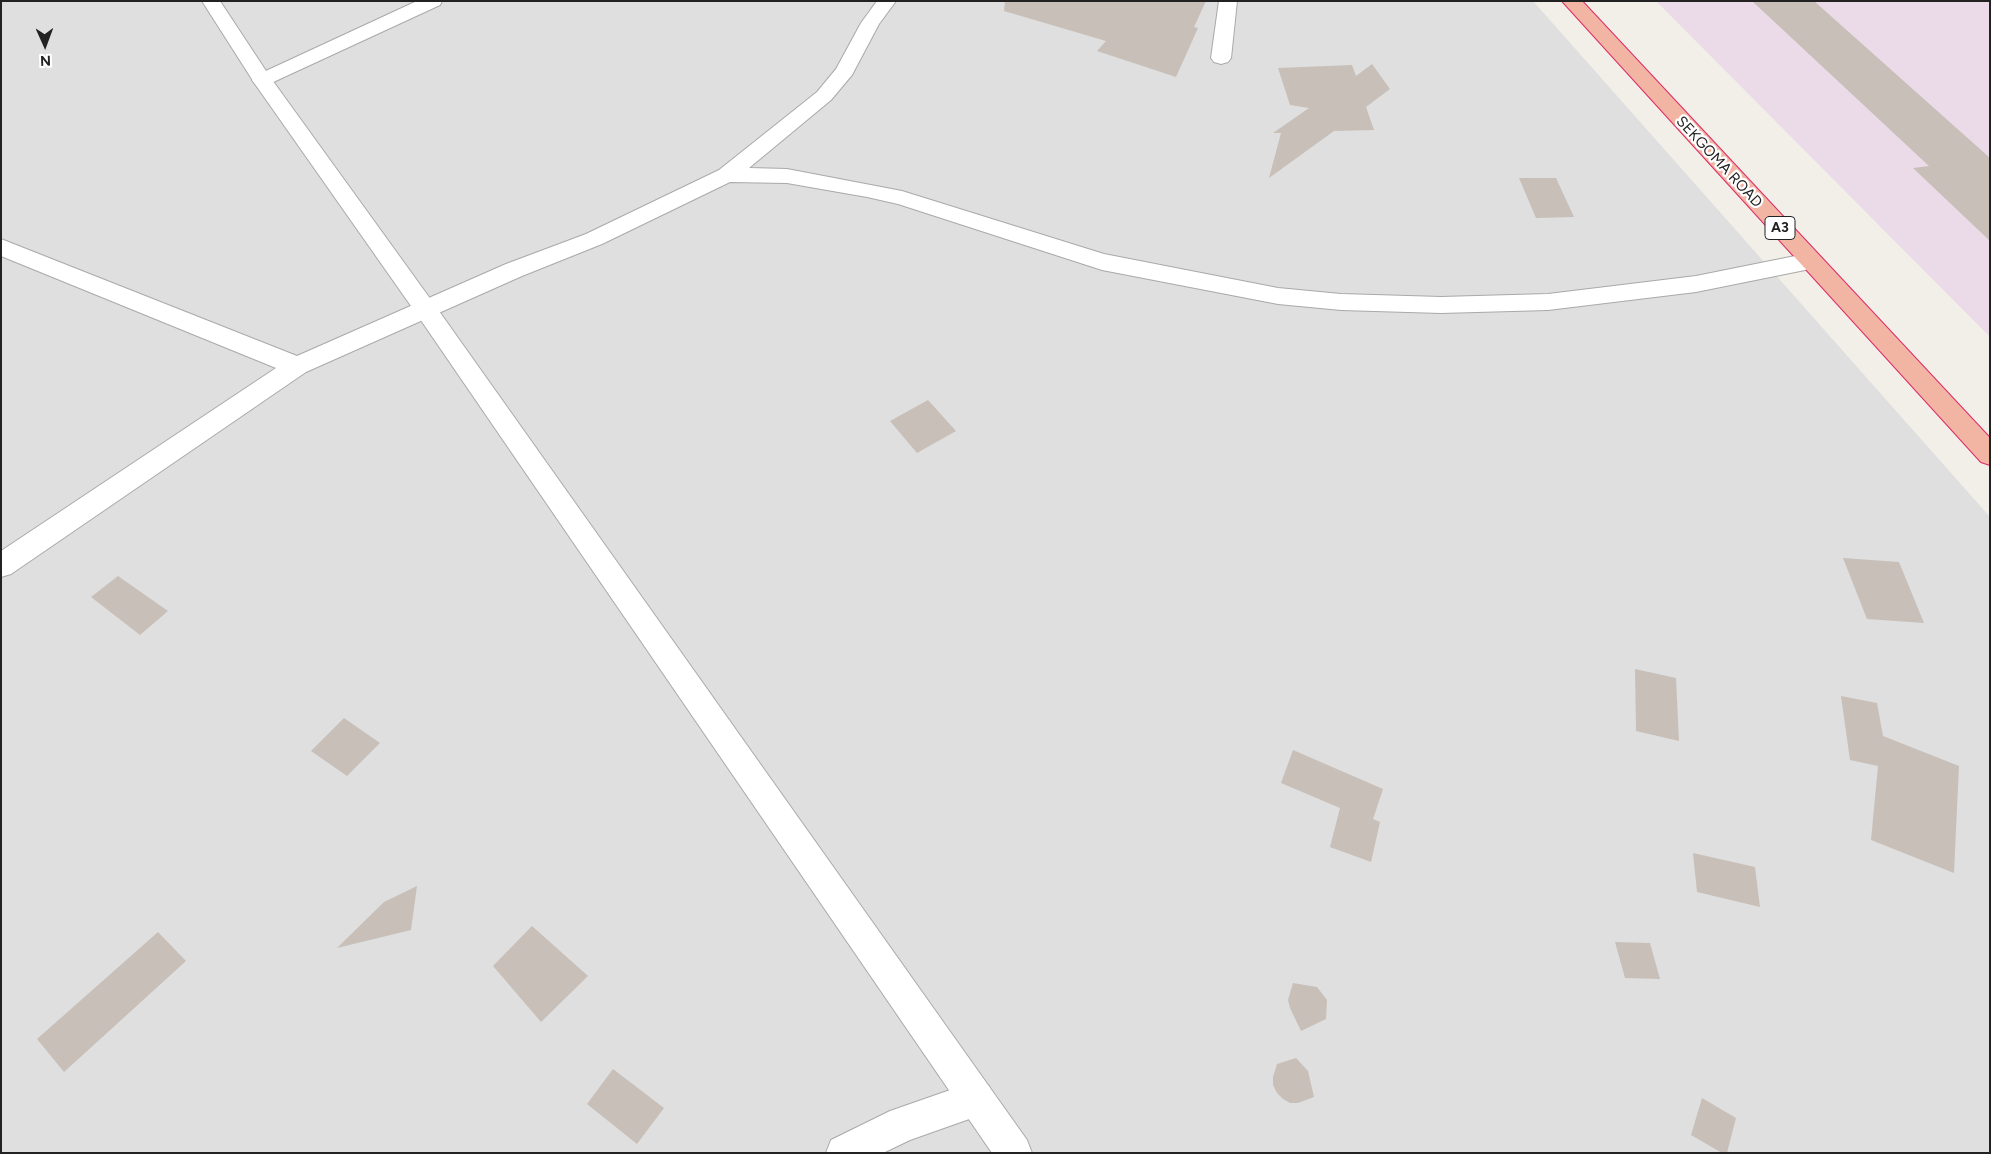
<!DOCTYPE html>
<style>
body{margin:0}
#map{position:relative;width:1991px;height:1154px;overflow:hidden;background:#f2efe9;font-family:Figtree,sans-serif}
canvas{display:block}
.frame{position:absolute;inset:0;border:2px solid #222;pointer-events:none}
.north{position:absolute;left:20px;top:20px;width:50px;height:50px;-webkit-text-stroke:4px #fff;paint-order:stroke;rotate:178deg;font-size:14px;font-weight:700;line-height:20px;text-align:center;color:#222}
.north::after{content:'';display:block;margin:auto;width:18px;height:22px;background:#222;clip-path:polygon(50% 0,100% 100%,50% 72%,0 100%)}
</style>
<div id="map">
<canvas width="1991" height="1154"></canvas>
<div class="frame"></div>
<div class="north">N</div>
</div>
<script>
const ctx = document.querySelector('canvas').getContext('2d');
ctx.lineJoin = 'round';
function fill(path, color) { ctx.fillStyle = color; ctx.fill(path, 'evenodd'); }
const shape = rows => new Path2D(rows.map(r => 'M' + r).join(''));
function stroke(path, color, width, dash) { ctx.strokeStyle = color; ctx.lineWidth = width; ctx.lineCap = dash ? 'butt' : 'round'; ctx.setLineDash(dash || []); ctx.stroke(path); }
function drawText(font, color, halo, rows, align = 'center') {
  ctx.font = font + ' Figtree,sans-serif'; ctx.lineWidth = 4.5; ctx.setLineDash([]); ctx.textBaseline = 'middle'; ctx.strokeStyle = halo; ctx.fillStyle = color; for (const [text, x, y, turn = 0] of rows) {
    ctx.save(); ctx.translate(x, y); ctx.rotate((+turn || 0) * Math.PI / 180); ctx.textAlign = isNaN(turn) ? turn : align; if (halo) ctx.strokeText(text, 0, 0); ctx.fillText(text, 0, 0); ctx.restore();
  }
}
fill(shape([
 [1,1,1533,1,1990,517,1990,1153,1,1153]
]), '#e0dfdf');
fill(shape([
 [1656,1,1990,1,1990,337]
]), '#ebdbe8');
fill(shape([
 [1005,1,1206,1,1194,27,1198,28,1176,77,1097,51,1106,41,1004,11],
 [1752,1,1814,1,1990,158,1990,241,1913,168,1929,166],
 [1372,64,1390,89,1366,107,1374,130,1334,131,1269,178,1281,133,1273,133,1309,108,1290,105,1278,68,1352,65,1356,76],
 [1519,178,1556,178,1574,217,1536,218],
 [928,400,956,431,917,453,890,421],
 [1843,558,1899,562,1924,623,1867,619],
 [118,576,168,611,140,635,91,597],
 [1635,669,1676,678,1679,741,1636,731],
 [1841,696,1877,703,1883,736,1959,766,1954,873,1871,840,1878,766,1850,760],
 [344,718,380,743,347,776,311,751],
 [1293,750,1383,789,1373,819,1380,822,1371,862,1330,847,1340,808,1281,783],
 [1693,853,1755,867,1760,907,1697,892],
 [417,886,411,930,337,948,384,902],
 [532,926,588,976,541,1022,493,966],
 [158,932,186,961,64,1072,37,1039],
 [1615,942,1650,943,1660,979,1625,978],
 [1293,983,1317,987,1327,1000,1326,1019,1301,1031,1290,1008,1288,1000],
 [1296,1058,1308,1071,1314,1097,1298,1103,1290,1103,1283,1099,1277,1093,1273,1085,1273,1077,1277,1064],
 [613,1069,664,1108,637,1144,587,1104],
 [1702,1098,1736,1118,1727,1153,1722,1153,1691,1135]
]), '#c7bfb8');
const minor = shape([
 [417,1,442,1,440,5,269,84,262,86,255,84,252,80,255,76,417,1],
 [877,1,896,1,879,24,852,75,831,100,749,168,787,169,902,191,1104,254,1278,288,1341,294,1441,297,1548,294,1696,276,1810,253,1818,255,1821,261,1818,267,1810,269,1696,292,1548,310,1441,313,1341,310,1278,304,1102,270,898,204,867,197,787,183,730,182,602,244,522,276,306,372,11,574,1,577,1,551,276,368,1,256,1,239,297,356,506,264,586,234,719,170,817,92,836,69,861,23,877,1],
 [1219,1,1237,1,1231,58,1228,62,1221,64,1214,62,1211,58,1219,1],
 [976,1081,989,1086,994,1099,989,1112,910,1140,883,1153,826,1153,831,1140,890,1111,976,1081]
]);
const tertiary = shape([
 [202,1,220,1,270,77,434,304,1027,1140,1032,1153,992,1153,418,316,255,84,202,1]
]);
const trunk = shape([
 [1562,1,1582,1,1990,438,1990,465,1981,462,1562,1]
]);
stroke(minor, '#a9a9a9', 2);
stroke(tertiary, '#a9a9a9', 2);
stroke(trunk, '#dc2a67', 2);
fill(minor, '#fff');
fill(tertiary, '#fff');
fill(trunk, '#f2b4a3');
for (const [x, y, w] of [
 [1780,228,30]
]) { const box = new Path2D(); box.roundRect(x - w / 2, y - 11.5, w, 23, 4); ctx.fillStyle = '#fff'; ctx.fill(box); stroke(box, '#222', 1); }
drawText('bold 14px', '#222', null, [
 ["A3",1780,228]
]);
drawText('15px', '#222', '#fff', [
 ["SEKGOMA ROAD",1719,162,47]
]);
</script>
